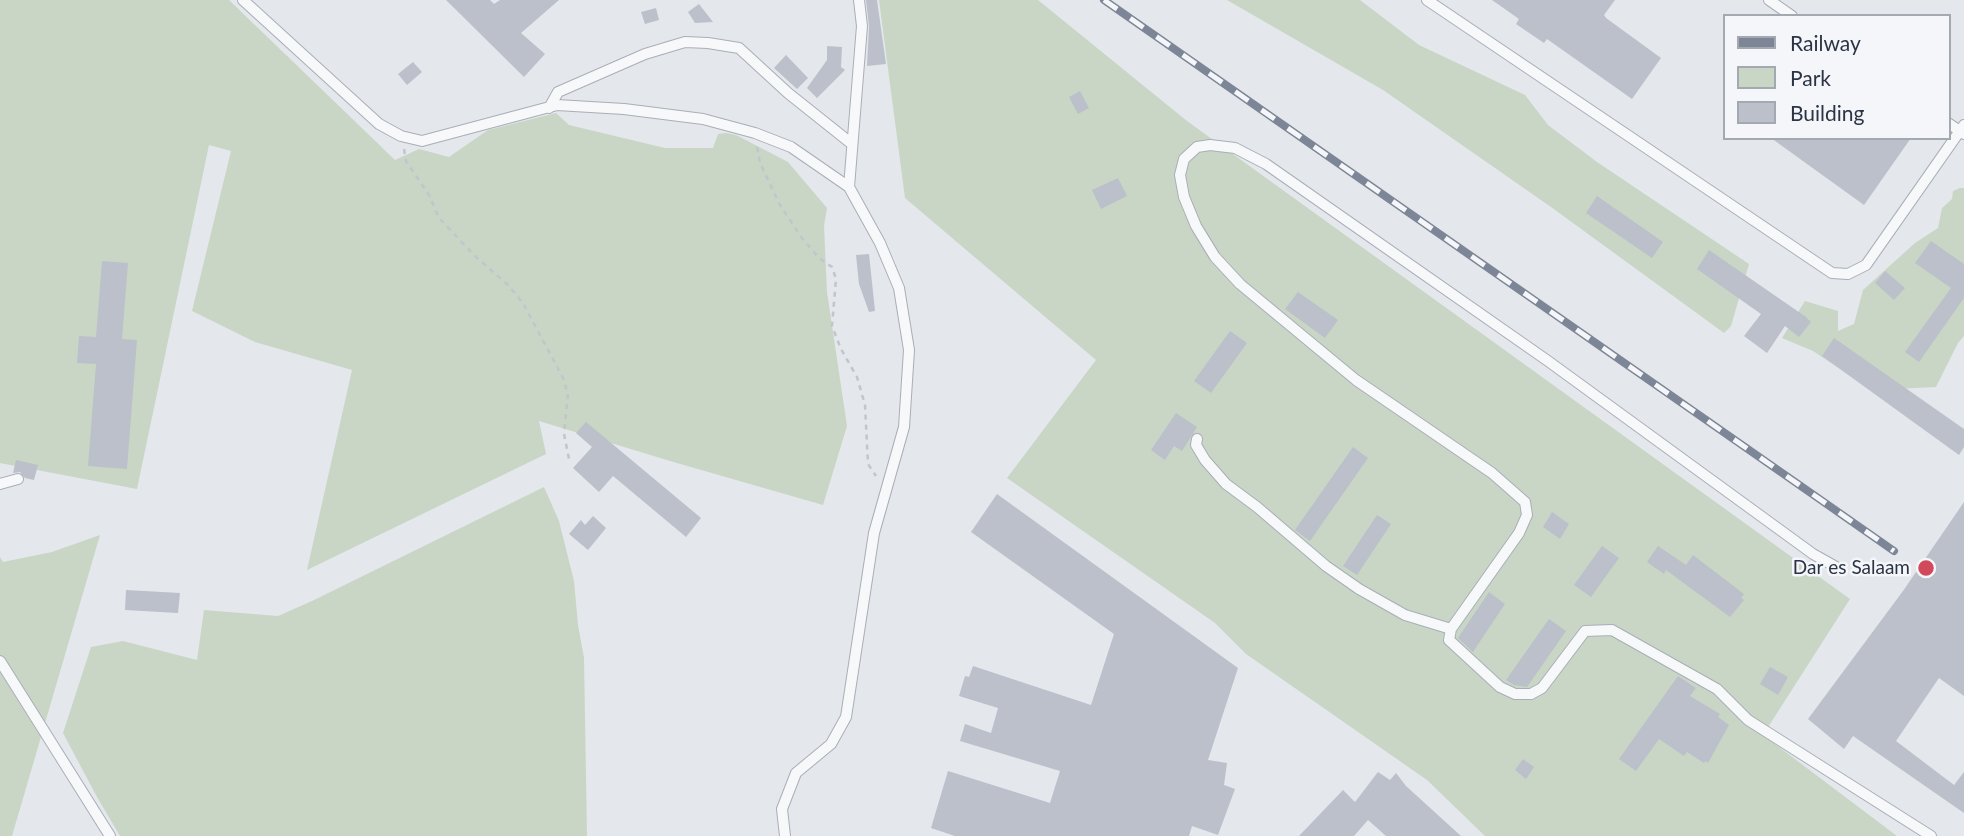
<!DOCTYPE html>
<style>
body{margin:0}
#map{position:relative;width:1964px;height:836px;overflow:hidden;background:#e4e7ec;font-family:Lato,sans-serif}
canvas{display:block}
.legend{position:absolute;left:1723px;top:14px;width:228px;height:126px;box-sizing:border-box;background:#f4f6f9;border:2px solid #a4a8b1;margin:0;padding:9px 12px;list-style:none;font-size:21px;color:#2b3445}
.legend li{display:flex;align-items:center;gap:14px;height:35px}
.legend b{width:35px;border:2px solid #a4a8b1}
</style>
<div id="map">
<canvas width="1964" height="836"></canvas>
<ul class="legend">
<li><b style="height:9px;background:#7d8696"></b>Railway</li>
<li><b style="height:19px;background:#c9d6c5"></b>Park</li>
<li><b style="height:19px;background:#bbc0ca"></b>Building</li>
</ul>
</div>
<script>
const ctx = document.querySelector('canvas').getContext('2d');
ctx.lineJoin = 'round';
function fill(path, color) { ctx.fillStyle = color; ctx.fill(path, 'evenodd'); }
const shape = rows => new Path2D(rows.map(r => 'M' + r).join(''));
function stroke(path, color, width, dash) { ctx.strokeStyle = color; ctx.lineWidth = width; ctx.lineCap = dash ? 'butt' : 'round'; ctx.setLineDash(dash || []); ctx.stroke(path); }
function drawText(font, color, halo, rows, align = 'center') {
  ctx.font = font + ' Lato,sans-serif'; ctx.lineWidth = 5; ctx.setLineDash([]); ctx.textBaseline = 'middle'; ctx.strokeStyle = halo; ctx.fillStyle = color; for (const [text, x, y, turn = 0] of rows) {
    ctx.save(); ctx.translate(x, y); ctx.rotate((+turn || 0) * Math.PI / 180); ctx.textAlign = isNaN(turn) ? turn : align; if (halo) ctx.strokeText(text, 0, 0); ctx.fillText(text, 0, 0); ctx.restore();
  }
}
fill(shape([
 [0,0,229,0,395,160,419,149,449,157,488,130,556,113,569,125,665,148,713,148,718,134,726,133,736,135,788,162,827,208,824,226,827,292,847,426,823,505,670,461,539,421,546,454,307,570,352,370,255,342,192,311,231,151,209,145,137,489,0,463],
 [879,0,1038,0,1187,121,1850,599,1763,735,1897,836,1485,836,1427,780,1246,654,1215,623,1007,478,1096,360,905,198],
 [1227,0,1360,0,1419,45,1525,95,1548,125,1597,162,1749,264,1731,326,1724,333,1551,207,1383,90],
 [1960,188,1964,188,1964,336,1958,343,1936,387,1872,390,1813,351,1782,338,1805,301,1838,311,1838,331,1854,324,1863,290,1915,243,1938,228,1942,208,1952,199,1953,191],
 [544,487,559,521,574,581,578,625,584,658,587,836,120,836,97,797,63,733,91,647,123,641,197,660,204,610,278,616,312,601],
 [100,535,12,836,0,836,0,557,3,562,52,552]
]), '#c9d6c5');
fill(shape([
 [446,0,490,0,494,4,500,0,559,0,521,33,545,54,524,77],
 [866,0,877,0,886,64,867,66,869,26],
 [1492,0,1615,0,1604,15,1606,18,1661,58,1632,99,1547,39,1544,43,1516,24,1519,19],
 [699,4,713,22,695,23,688,12],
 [656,8,659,20,645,24,641,12],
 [827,46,842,47,841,67,845,70,817,98,807,88,827,60],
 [786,55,808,78,797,89,774,68],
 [413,62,422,72,407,85,398,74],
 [1080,91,1089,108,1078,114,1069,97],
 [1771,138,1911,138,1864,205],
 [1118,178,1127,196,1101,209,1092,190],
 [1597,196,1663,242,1652,258,1586,213],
 [1931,241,1964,264,1964,298,1919,362,1905,352,1951,288,1915,263],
 [1709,250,1806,317,1811,322,1799,337,1785,326,1767,353,1744,336,1761,314,1697,269],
 [869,254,875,311,869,312,859,284,856,255],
 [102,261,128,263,122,339,137,340,127,469,88,466,96,364,77,363,79,336,96,337],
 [1885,271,1905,288,1894,300,1875,283],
 [1298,292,1338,320,1325,338,1285,309],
 [1230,331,1247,343,1211,393,1194,381],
 [1834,338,1964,429,1964,447,1959,455,1822,356],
 [1176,413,1197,427,1182,451,1174,446,1165,460,1151,450],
 [586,422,701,518,686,537,613,476,599,492,573,468,592,447,576,433],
 [1353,447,1368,458,1310,541,1295,530],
 [16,460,38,465,34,480,25,478,20,472,13,473],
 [997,494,1238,668,1208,760,1227,763,1224,785,1235,789,1218,835,1192,826,1189,836,955,836,931,828,948,771,1050,803,1060,771,960,741,965,724,991,733,998,708,959,696,965,676,969,677,973,666,1091,705,1114,634,971,532],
 [1964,502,1964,696,1939,678,1896,741,1954,785,1964,772,1964,813,1853,736,1844,749,1808,719,1903,591],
 [1552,512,1569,524,1560,539,1543,527],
 [1377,515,1391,524,1357,575,1343,566],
 [593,516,606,528,588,550,569,534,581,520,585,525],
 [1602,546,1619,558,1591,597,1574,585],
 [1658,546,1686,565,1693,555,1744,594,1741,598,1744,600,1730,617,1666,570,1664,574,1647,562],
 [126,590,180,593,178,613,125,610],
 [1489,592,1505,604,1473,652,1458,638],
 [1549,619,1566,631,1527,687,1514,685,1506,680],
 [1770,667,1788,677,1778,695,1760,684],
 [1678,676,1696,688,1690,696,1720,714,1718,717,1729,725,1708,763,1706,761,1704,763,1687,752,1684,756,1659,739,1636,771,1619,759],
 [1523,759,1534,767,1526,779,1515,770],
 [1378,772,1390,780,1396,773,1406,786,1461,836,1386,836,1368,820,1354,836,1299,836,1343,790,1355,802]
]), '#bbc0ca');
const service = shape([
 [243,0,379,124,401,136,422,141,557,105,624,109,703,119,755,133,791,147,849,187,880,243,899,288,909,350,904,427,874,533,846,717,831,744,796,773,782,809,785,836],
 [1427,0,1832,273,1848,274,1866,265,1964,125],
 [1769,0,1792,16],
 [549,108,558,92,645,54,685,42,708,43,739,48,788,93,852,144],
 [1948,123,1964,134],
 [849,187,862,26,859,0],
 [1197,439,1196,445,1205,460,1226,484,1257,507,1326,566,1359,589,1405,615,1451,629],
 [0,484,18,479],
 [1838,568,1813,554,1548,361,1266,164,1235,148,1210,145,1197,147,1184,159,1180,175,1184,197,1196,226,1215,257,1240,284,1356,380,1492,473,1525,502,1527,515,1519,533,1451,629,1449,640,1500,687,1515,694,1531,694,1542,688,1585,631,1612,630,1717,689,1748,720,1931,836],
 [0,661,110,836]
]);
stroke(service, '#a9aeb7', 12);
stroke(shape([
 [757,147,760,163,780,205,802,238,819,258,832,267,836,279,832,326,841,349,857,377,865,405,868,464,876,476],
 [404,149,406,161,429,195,439,218,475,256,508,285,523,303,563,378,568,394,564,434,569,459]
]), '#c2c5cb', 2.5, [5, 5]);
stroke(service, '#f7f8fa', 10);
const rail = shape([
 [1104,0,1894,551]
]);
stroke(rail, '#7d8696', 8);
stroke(rail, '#f4f6f9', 5, [16]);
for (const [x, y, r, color] of [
 [1926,568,9,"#d1495b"]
]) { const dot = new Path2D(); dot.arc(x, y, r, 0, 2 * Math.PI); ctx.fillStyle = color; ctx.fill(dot); stroke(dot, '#f4f6f9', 2.5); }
drawText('19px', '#2b3445', '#f4f6f9', [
 ["Dar es Salaam",1910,568]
], 'right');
</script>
